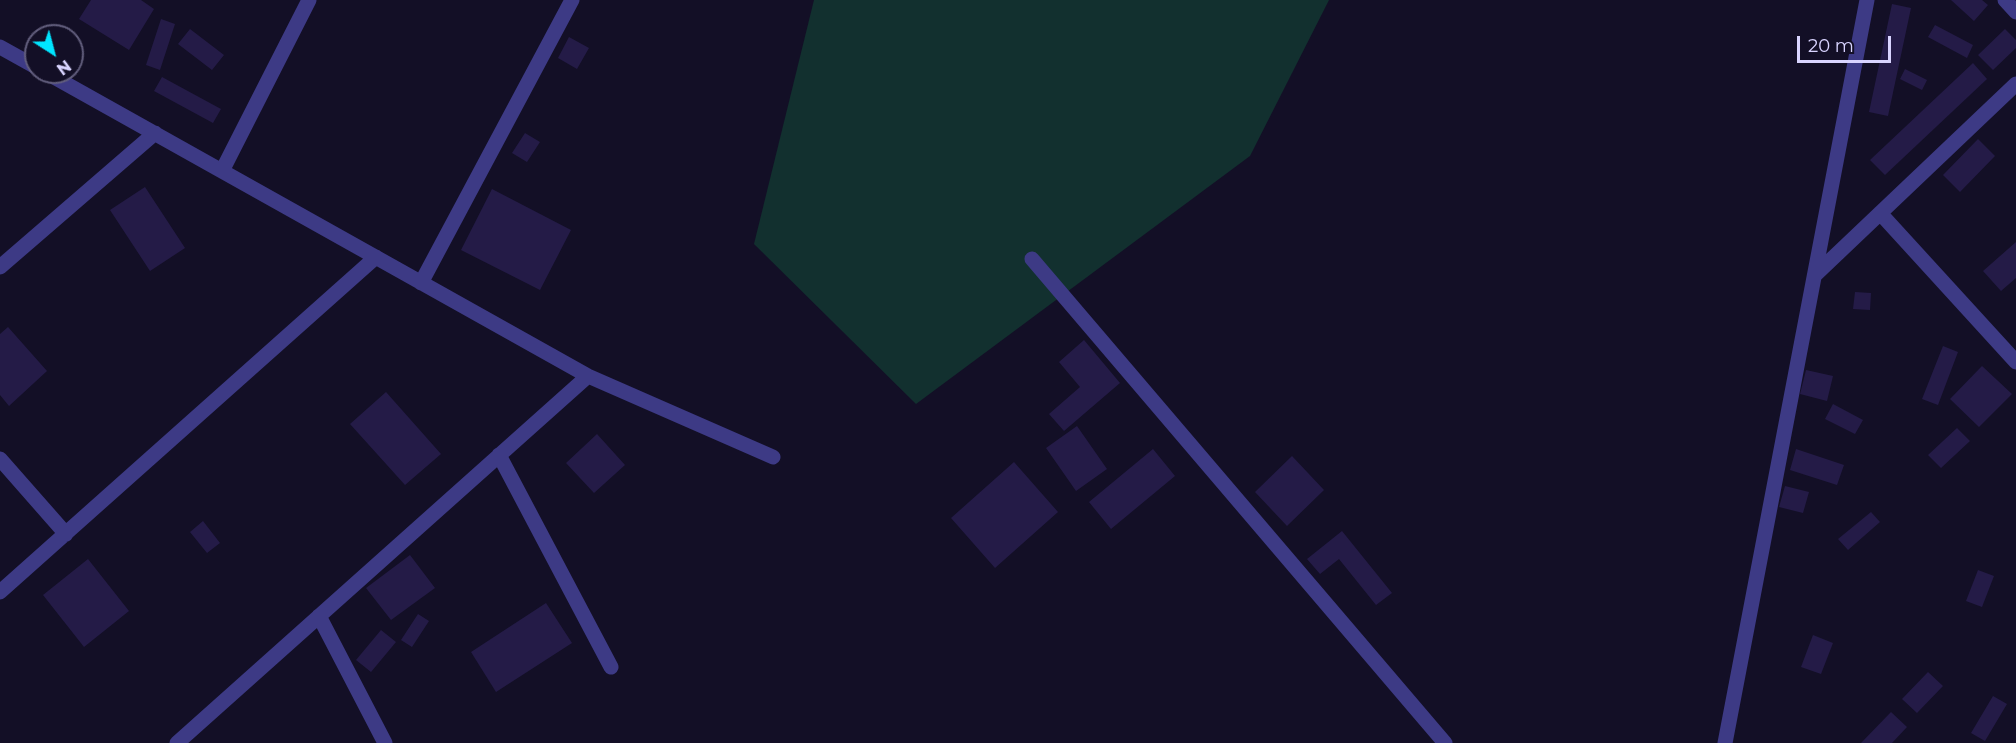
<!DOCTYPE html>
<style>
body{margin:0}
#map{position:relative;width:2016px;height:743px;overflow:hidden;background:#130f26;font-family:Montserrat,sans-serif}
canvas{display:block}
.north{position:absolute;left:24px;top:24px;width:60px;height:60px;box-sizing:border-box;background:#130f26;border:2px solid #625e7d;border-radius:50%;rotate:144deg;font-size:16px;font-weight:700;line-height:24px;text-align:center;color:#d9d4ff}
.north::after{content:'';display:block;margin:auto;width:21px;height:27px;background:#00e5ff;clip-path:polygon(50% 0,100% 100%,50% 72%,0 100%)}
.scale{position:absolute;left:1797px;top:36px;width:94px;height:27px;box-sizing:border-box;border:3px solid #d9d4ff;border-top:0;padding-left:8px;font-size:18px;line-height:21px;white-space:nowrap;color:#d9d4ff;-webkit-text-stroke:4px #130f26;paint-order:stroke}
</style>
<div id="map">
<canvas width="2016" height="743"></canvas>
<div class="north">N</div>
<div class="scale">20 m</div>
</div>
<script>
const ctx = document.querySelector('canvas').getContext('2d');
ctx.lineJoin = 'round';
function fill(path, color) { ctx.fillStyle = color; ctx.fill(path, 'evenodd'); }
const shape = rows => new Path2D(rows.map(r => 'M' + r).join(''));
function stroke(path, color, width, dash) { ctx.strokeStyle = color; ctx.lineWidth = width; ctx.lineCap = dash ? 'butt' : 'round'; ctx.setLineDash(dash || []); ctx.stroke(path); }
fill(shape([
 [814,0,1329,0,1250,156,916,404,754,244]
]), '#12302f');
fill(shape([
 [91,0,141,0,154,9,129,50,79,19],
 [1951,0,1982,0,1988,5,1974,21],
 [1892,4,1911,8,1888,116,1869,112],
 [161,19,175,24,160,70,146,65],
 [1935,25,1973,45,1967,58,1928,37],
 [190,29,224,55,212,70,178,44],
 [2005,29,2016,40,2016,48,1993,70,1978,55],
 [569,37,589,48,577,69,558,58],
 [1973,63,1987,79,1885,175,1870,160],
 [1905,69,1927,80,1922,90,1900,79],
 [162,77,221,109,213,123,154,91],
 [525,133,540,142,527,162,512,153],
 [1978,139,1995,156,1960,192,1943,175],
 [145,187,185,248,150,271,110,210],
 [492,189,571,230,540,290,461,250],
 [2016,242,2016,278,2001,291,1983,271],
 [1855,292,1871,293,1870,310,1853,309],
 [8,327,47,371,9,406,0,395,0,334],
 [1084,340,1120,383,1064,431,1049,414,1080,387,1059,362],
 [1943,346,1958,352,1938,405,1922,399],
 [1982,366,2012,394,1979,427,1950,399],
 [1806,370,1833,376,1827,401,1800,394],
 [386,392,441,454,405,485,350,424],
 [1833,404,1863,420,1855,434,1825,419],
 [1077,426,1107,469,1076,491,1046,448],
 [1957,428,1970,441,1941,468,1928,455],
 [597,434,625,465,594,493,566,463],
 [1153,449,1175,476,1111,529,1089,502],
 [1796,449,1844,465,1837,485,1790,470],
 [1292,456,1324,490,1287,526,1255,492],
 [1014,462,1058,512,995,568,951,518],
 [1785,486,1809,492,1803,513,1779,507],
 [1871,512,1880,522,1848,550,1838,539],
 [203,521,220,543,207,553,190,532],
 [1342,531,1392,593,1376,605,1339,559,1320,574,1307,559],
 [410,555,435,588,391,620,366,588],
 [88,559,129,611,84,647,43,595],
 [1978,570,1994,576,1982,607,1966,601],
 [546,603,572,643,496,692,471,652],
 [418,614,429,621,412,647,401,640],
 [381,630,396,642,371,672,356,660],
 [1813,635,1833,643,1821,674,1801,667],
 [1928,672,1943,686,1917,713,1902,699],
 [1993,696,2007,704,1985,741,1971,733],
 [1891,712,1907,727,1892,743,1861,743]
]), '#241b47');
stroke(shape([
 [2005,0,2016,12],
 [0,47,36,67],
 [45,72,588,376,773,457],
 [222,171,309,0],
 [1880,213,2016,362],
 [1032,259,1445,743],
 [0,267,155,133],
 [1815,275,2016,84],
 [421,283,572,0],
 [499,455,611,667],
 [0,459,66,534],
 [0,592,376,257],
 [319,616,385,743],
 [177,743,588,376],
 [1725,743,1867,0]
]), '#3d3a85', 15);
</script>
